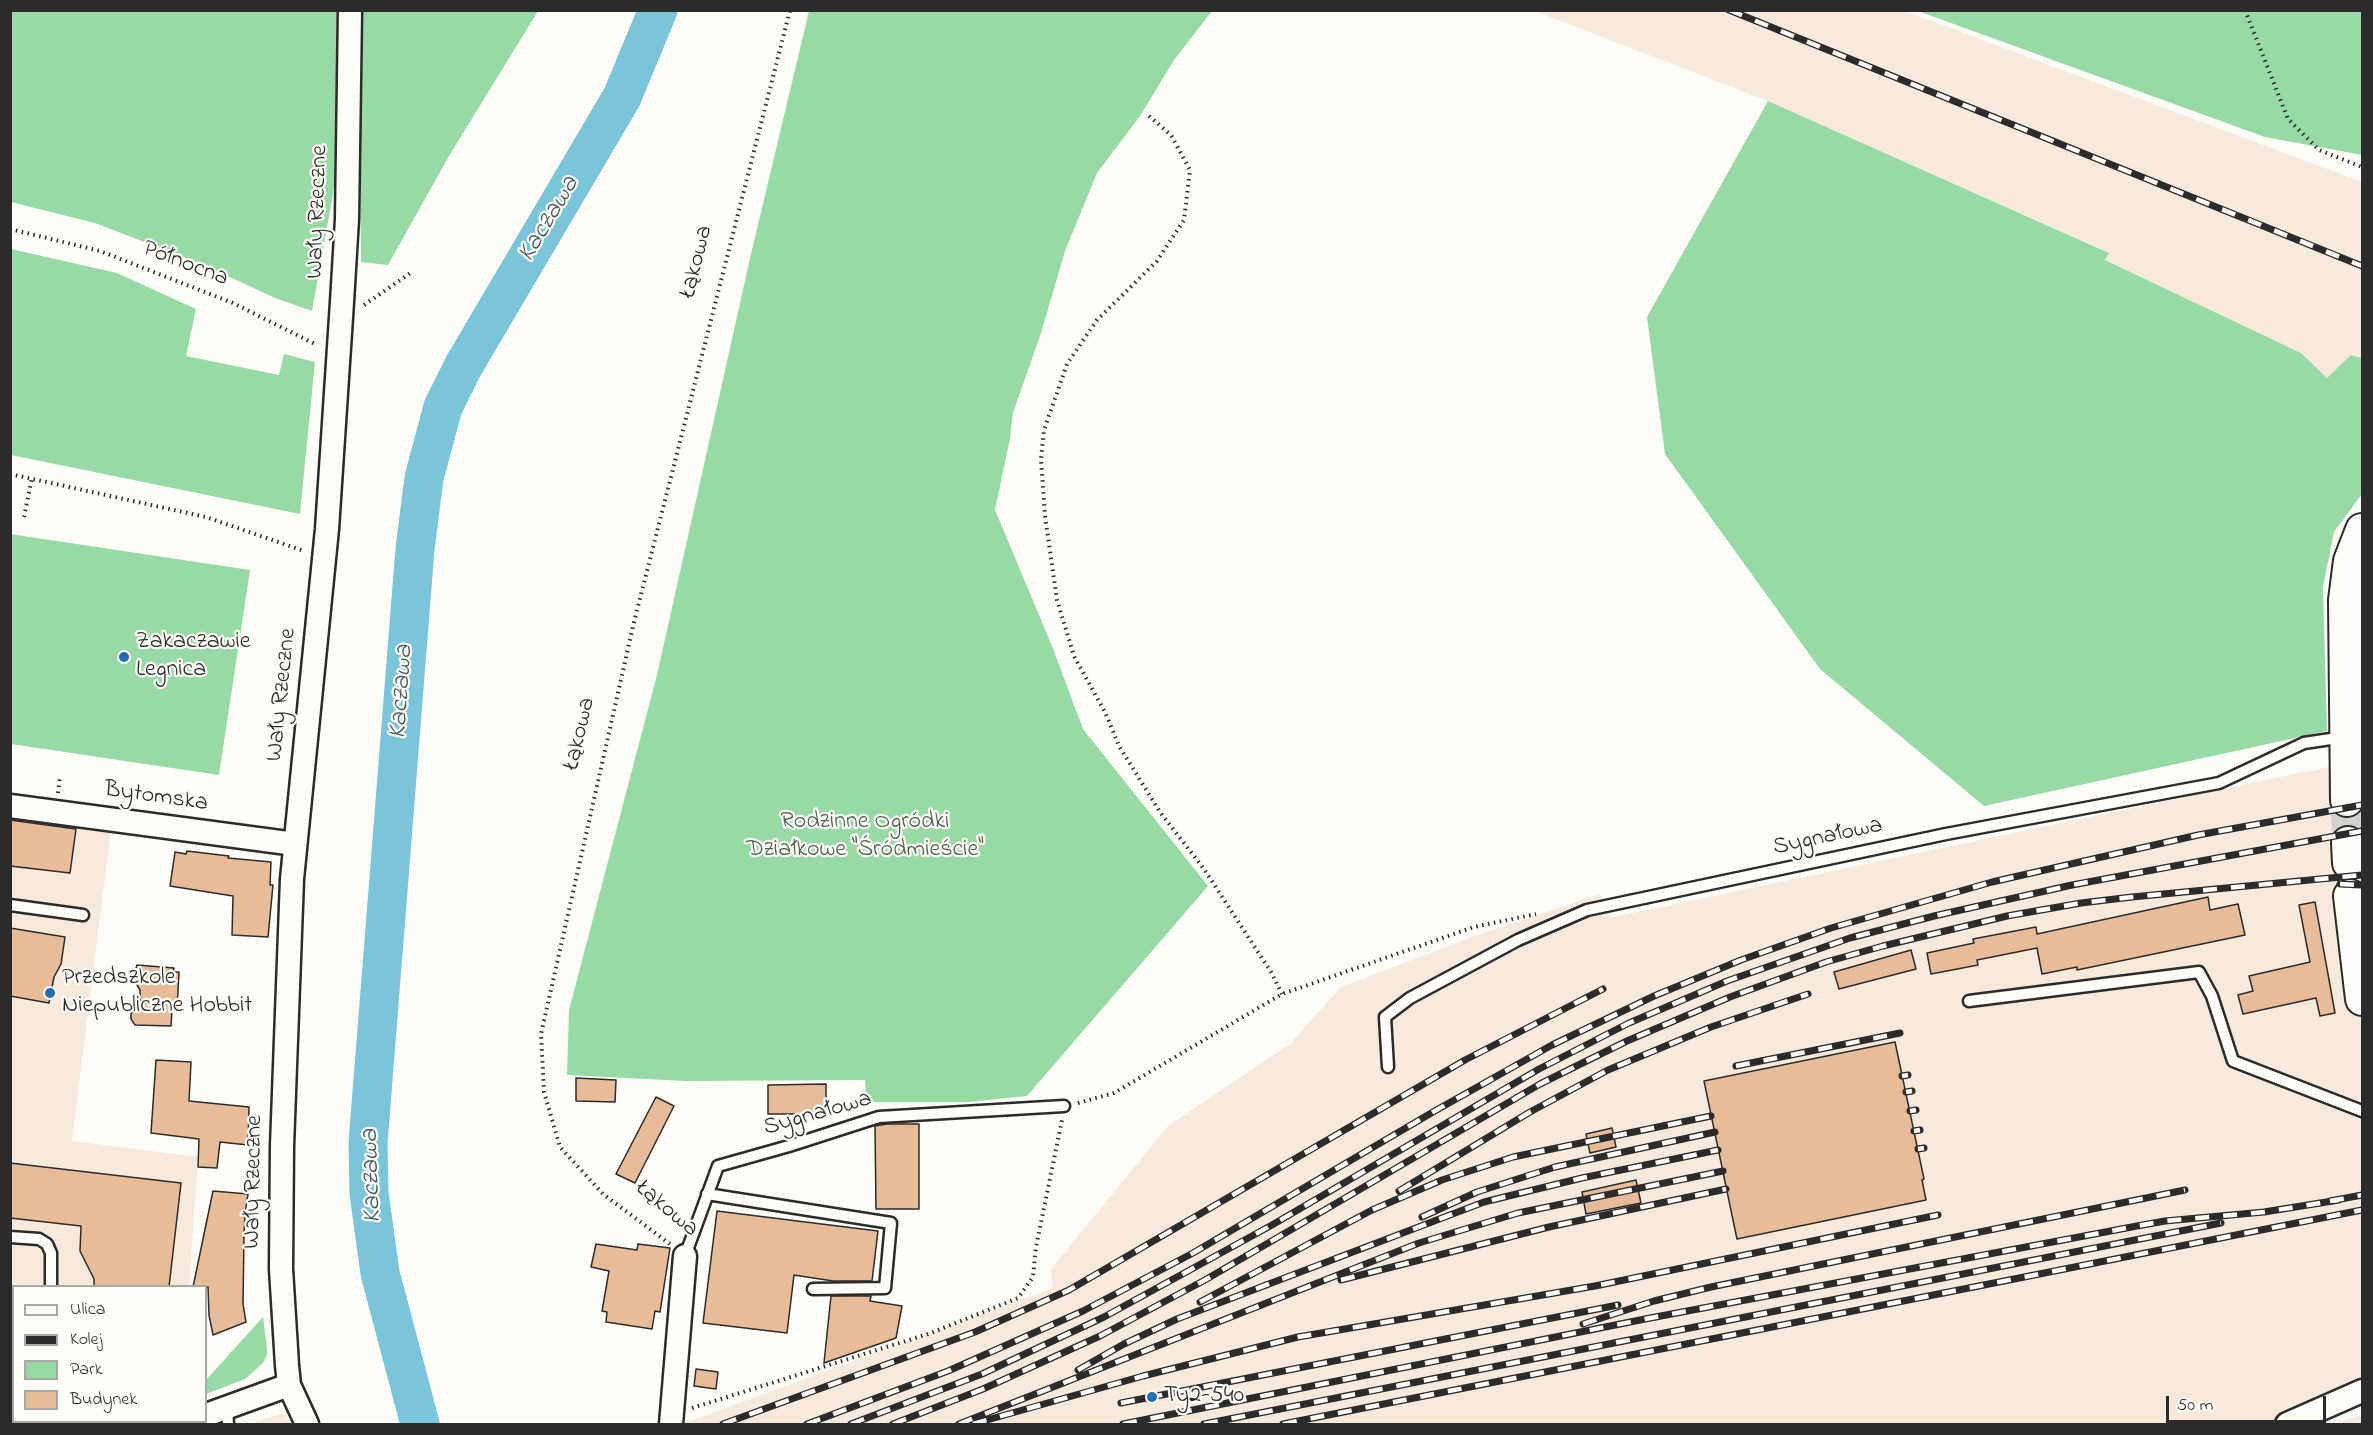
<!DOCTYPE html>
<meta charset="utf-8">
<style>
body{margin:0}
#map{position:relative;width:2373px;height:1435px;overflow:hidden;background:#fdfcf7;font-family:"Indie Flower",sans-serif}
canvas{display:block}
.frame{position:absolute;inset:0;border:12px solid #2b2b2b;pointer-events:none}
.legend{position:absolute;left:12px;top:1285px;width:195px;height:138px;box-sizing:border-box;background:#fdfcf7;border:2px solid #a9a8a5;margin:0;padding:8px 10px;list-style:none;font-size:18px;color:#2b2b2b}
.legend li{display:flex;align-items:center;gap:12px;height:30px}
.legend b{width:30px;border:2px solid #a9a8a5}
.scale{position:absolute;left:2166px;top:1396px;width:160px;height:27px;box-sizing:border-box;border:3px solid #2b2b2b;border-top:0;padding-left:8px;font-size:18px;line-height:21px;white-space:nowrap;color:#2b2b2b;-webkit-text-stroke:4px #fdfcf7;paint-order:stroke}
</style>
<div id="map">
<canvas width="2373" height="1435"></canvas>
<div class="frame"></div>
<ul class="legend">
<li><b style="height:8px;background:#fdfcf7"></b>Ulica</li>
<li><b style="height:8px;background:#2b2b2b"></b>Kolej</li>
<li><b style="height:16px;background:#97daa6"></b>Park</li>
<li><b style="height:16px;background:#e9bc99"></b>Budynek</li>
</ul>
<div class="scale">50 m</div>
</div>
<script>
const ctx = document.querySelector('canvas').getContext('2d');
ctx.lineJoin = 'round';
function fill(path, color) { ctx.fillStyle = color; ctx.fill(path, 'evenodd'); }
const shape = rows => new Path2D(rows.map(r => 'M' + r).join(''));
function stroke(path, color, width, dash) { ctx.strokeStyle = color; ctx.lineWidth = width; ctx.lineCap = dash ? 'butt' : 'round'; ctx.setLineDash(dash || []); ctx.stroke(path); }
function drawText(font, color, halo, rows, align = 'center') {
  ctx.font = font + ' "Indie Flower",sans-serif'; ctx.lineWidth = 4.5; ctx.setLineDash([]); ctx.textBaseline = 'middle'; ctx.strokeStyle = halo; ctx.fillStyle = color; for (const [text, x, y, turn = 0] of rows) {
    ctx.save(); ctx.translate(x, y); ctx.rotate((+turn || 0) * Math.PI / 180); ctx.textAlign = isNaN(turn) ? turn : align; if (halo) ctx.strokeText(text, 0, 0); ctx.fillText(text, 0, 0); ctx.restore();
  }
}
fill(shape([
 [1535,11,1905,11,2362,182,2362,358,2351,355,2327,378,2301,353,2105,260,2108,252,1768,101],
 [2362,738,2362,1380,2327,1400,2263,1424,682,1424,1053,1288,1051,1269,1168,1126,1291,1043,1341,987,1475,936,1600,894,1613,917,2328,767],
 [11,817,111,830,72,1141,198,1157,189,1286,14,1286,14,1422,54,1422,45,1424,11,1424],
 [284,1413,292,1424,250,1424,271,1417],
 [2362,1414,2362,1424,2335,1424]
]), '#f7e9db');
fill(shape([
 [10,11,341,11,338,151,333,194,312,311,275,298,204,265,95,223,11,202],
 [362,11,538,11,449,156,388,265,361,262,359,31],
 [809,11,1212,11,1174,60,1140,116,1097,173,1065,251,1041,333,1013,413,1010,439,995,510,1052,646,1083,729,1208,886,1027,1096,968,1102,867,1102,865,1080,686,1081,567,1075,569,1010,657,675,751,254],
 [1918,11,2362,11,2362,155,2265,137],
 [1768,101,2109,253,2105,260,2301,353,2327,378,2351,355,2362,358,2362,494,2334,532,2323,587,2327,731,1984,806,1820,669,1665,454,1647,317],
 [11,249,117,273,196,309,186,356,279,375,284,354,315,362,300,514,11,455],
 [10,534,250,570,219,775,11,744],
 [263,1317,267,1348,267,1355,263,1363,245,1379,206,1394,206,1380]
]), '#97daa6');
stroke(shape([
 [420,1424,380,1273,369,1193,368,1143,415,549,424,478,443,407,464,365,622,97,658,10]
]), '#7ac5da', 39);
const building = shape([
 [10,820,76,829,70,873,10,866,10,820],
 [187,851,229,856,228,858,271,862,270,885,273,885,268,937,232,935,233,896,170,886,175,852,186,854,187,851],
 [2208,897,2210,910,2238,904,2245,935,2077,970,2077,967,2042,974,2037,948,1977,960,1978,965,1931,974,1927,953,1974,943,1973,939,2036,927,2037,934,2208,897],
 [2315,902,2335,1013,2320,1016,2316,998,2243,1014,2238,995,2253,991,2249,976,2310,962,2299,905,2315,902],
 [10,928,65,937,61,964,54,977,49,1003,10,996,10,928],
 [1911,950,1916,969,1839,989,1834,972,1911,950],
 [137,965,174,968,173,972,179,972,177,1009,172,1009,171,1026,135,1025,131,1019,131,1014,140,1003,140,990,133,978,137,965],
 [1895,1042,1924,1179,1922,1180,1926,1200,1737,1239,1704,1081,1895,1042],
 [156,1060,191,1062,189,1101,249,1107,248,1145,220,1142,217,1168,198,1167,199,1139,151,1133,156,1060],
 [576,1078,616,1080,615,1102,576,1101,576,1078],
 [826,1084,826,1114,768,1114,768,1085,826,1084],
 [656,1097,674,1106,635,1183,616,1174,656,1097],
 [887,1124,919,1124,919,1209,876,1209,875,1126,887,1124],
 [1612,1128,1616,1147,1590,1153,1586,1134,1612,1128],
 [10,1163,181,1183,169,1287,94,1287,94,1279,80,1251,81,1226,10,1218,10,1163],
 [1636,1180,1641,1203,1586,1214,1582,1192,1636,1180],
 [213,1191,248,1194,245,1214,244,1236,243,1304,246,1322,213,1335,209,1315,208,1287,193,1287,213,1191],
 [717,1211,878,1231,872,1281,833,1281,794,1275,787,1333,703,1323,717,1211],
 [596,1244,637,1250,638,1244,670,1248,660,1312,655,1311,652,1329,606,1322,607,1312,602,1311,609,1271,591,1267,596,1244],
 [831,1296,871,1296,870,1301,902,1306,896,1338,824,1363,831,1296],
 [696,1369,718,1372,716,1389,694,1386,696,1369]
]);
fill(building, '#e9bc99');
stroke(building, '#2b2b2b', 1.5);
stroke(shape([
 [2347,800,2348,843]
]), '#d3d2ce', 32, [32, 16]);
const lane = shape([
 [10,905,83,915],
 [1969,1001,2199,972,2212,996,2233,1061,2362,1111],
 [1388,1067,1385,1017,1410,998,1518,940,1587,910,1946,834,2219,783,2304,743,2344,737],
 [707,1194,891,1223,885,1288,813,1289],
 [10,1237,39,1239,47,1244,51,1253,51,1286],
 [685,1256,718,1166,789,1146,879,1117,1064,1106],
 [10,1364,14,1363],
 [227,1408,228,1424]
]);
const street = shape([
 [10,806,295,844],
 [206,1415,289,1385],
 [180,1424,189,1422],
 [307,1424,289,1385,287,1365,281,1269,282,1146,292,879,327,529,342,302,347,219,350,10],
 [671,1424,685,1256],
 [2287,1424,2362,1391]
]);
const secondary = shape([
 [2347,800,2345,600,2350,561,2362,530],
 [2348,843,2349,863],
 [2350,896,2362,999]
]);
stroke(lane, '#2b2b2b', 15);
stroke(street, '#2b2b2b', 27);
stroke(secondary, '#2b2b2b', 36);
stroke(shape([
 [2245,10,2288,119,2319,150,2362,167],
 [1149,116,1171,135,1190,170,1184,220,1157,261,1097,320,1067,364,1044,430,1041,459,1045,516,1057,600,1074,656,1105,712,1119,746,1160,812,1204,869,1271,972,1282,994],
 [10,229,100,251,233,303,317,345],
 [364,305,412,272],
 [10,474,206,517,304,551],
 [24,517,32,478],
 [58,793,60,777],
 [1078,1103,1114,1093,1282,994,1474,927,1536,914],
 [670,1244,603,1194,560,1147,544,1092,541,1034,634,622,790,10],
 [692,1408,931,1333,1018,1298,1033,1277,1036,1247,1062,1120]
]), '#2b2b2b', 4, [1.5, 4.5]);
stroke(lane, '#fdfcf7', 10);
stroke(street, '#fdfcf7', 22);
stroke(secondary, '#fdfcf7', 32);
const rail = shape([
 [1729,10,2362,266],
 [2340,884,2362,885],
 [1736,1066,1900,1033],
 [1902,1076,1908,1075],
 [1906,1092,1912,1091],
 [1910,1111,1916,1110],
 [1914,1131,1920,1130],
 [1918,1149,1924,1148],
 [1399,1191,1530,1112,1608,1070,1711,1027,1808,994],
 [2330,1201,2362,1195],
 [1422,1217,1477,1192,1555,1167,1715,1132],
 [1341,1280,1549,1227,1726,1189],
 [1200,1302,1372,1210,1442,1180,1513,1157,1711,1116],
 [1583,1324,1654,1301,1711,1287,2185,1190],
 [1078,1370,1124,1344,1177,1319,1484,1202,1582,1178,1718,1150],
 [1121,1403,1618,1305],
 [723,1424,975,1332,1069,1290,1465,1060,1603,989],
 [807,1424,948,1371,1083,1311,1193,1253,1433,1112,1552,1045,1654,996,1741,960,1831,928,1992,882,2198,835,2362,805],
 [851,1424,982,1374,1104,1317,1272,1225,1539,1069,1629,1023,1727,981,1850,938,1934,916,2072,885,2362,831],
 [893,1424,983,1389,1100,1336,1205,1280,1540,1084,1627,1041,1730,997,1826,962,1883,946,2007,916,2081,903,2132,897,2362,875],
 [959,1424,1419,1243,1518,1213,1723,1171],
 [973,1424,1143,1376,1298,1337,1595,1286,1938,1215],
 [1123,1424,1645,1319,2137,1226,2165,1221,2264,1212,2339,1200],
 [1204,1424,2221,1223],
 [1283,1424,2362,1210]
]);
stroke(rail, '#2b2b2b', 7);
stroke(rail, '#fdfcf7', 4.5, [14]);
for (const [x, y, r, color] of [
 [124,657,6,"#1f6fb2"],
 [50,993,6,"#1f6fb2"],
 [1152,1397,6,"#1f6fb2"]
]) { const dot = new Path2D(); dot.arc(x, y, r, 0, 2 * Math.PI); ctx.fillStyle = color; ctx.fill(dot); stroke(dot, '#fdfcf7', 2); }
drawText('24px', '#2b2b2b', '#fdfcf7', [
 ["Wały Rzeczne",319,212,-88],
 ["Łąkowa",698,262,-76],
 ["Północna",185,265,21],
 ["Wały Rzeczne",283,695,-84],
 ["Łąkowa",581,734,-77],
 ["Bytomska",156,798,8],
 ["Sygnałowa",1828,838,-12],
 ["Sygnałowa",818,1115,-16],
 ["Wały Rzeczne",255,1182,-89],
 ["Łąkowa",666,1210,40]
]);
drawText('24px', '#2b2b2b', '#fdfcf7', [
 ["Zakaczawie",136,643],
 ["Legnica",136,671],
 ["Przedszkole",62,979],
 ["Niepubliczne Hobbit",62,1007],
 ["Ty2-540",1164,1397]
], 'left');
drawText('24px', '#4b6050', '#fdfcf7', [
 ["Rodzinne Ogródki",865,823],
 ["Działkowe \"Śródmieście\"",865,851]
]);
drawText('italic 26px', '#435960', '#fdfcf7', [
 ["Kaczawa",550,220,-59],
 ["Kaczawa",403,692,-86],
 ["Kaczawa",373,1176,-92]
]);
</script>
